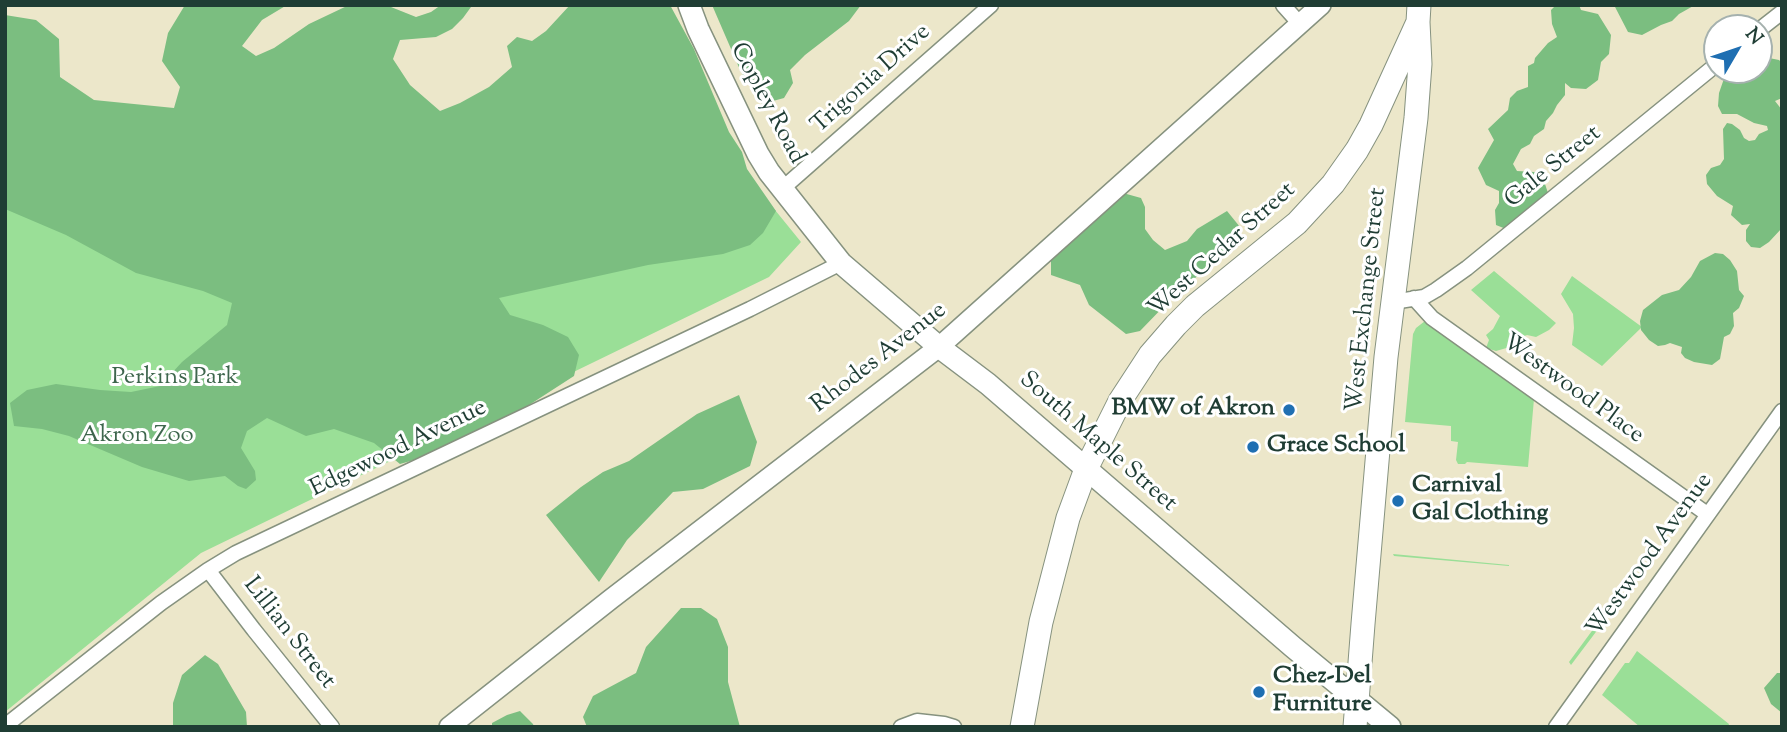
<!DOCTYPE html>
<style>
body{margin:0}
#map{position:relative;width:1787px;height:732px;overflow:hidden;background:#ece7ca;font-family:"Sorts Mill Goudy",serif}
canvas{display:block}
.frame{position:absolute;inset:0;border:7px solid #1f3d34;pointer-events:none}
.north{position:absolute;left:1703px;top:14px;width:70px;height:70px;box-sizing:border-box;background:#fff;border:2px solid #a5b1ae;border-radius:50%;rotate:51deg;font-size:19px;font-weight:700;line-height:28px;text-align:center;color:#1f3d34}
.north::after{content:'';display:block;margin:auto;width:24px;height:32px;background:#1f6fb2;clip-path:polygon(50% 0,100% 100%,50% 72%,0 100%)}
</style>
<div id="map">
<canvas width="1787" height="732"></canvas>
<div class="frame"></div>
<div class="north">N</div>
</div>
<script>
const ctx = document.querySelector('canvas').getContext('2d');
ctx.lineJoin = 'round';
function fill(path, color) { ctx.fillStyle = color; ctx.fill(path, 'evenodd'); }
const shape = rows => new Path2D(rows.map(r => 'M' + r).join(''));
function stroke(path, color, width, dash) { ctx.strokeStyle = color; ctx.lineWidth = width; ctx.lineCap = dash ? 'butt' : 'round'; ctx.setLineDash(dash || []); ctx.stroke(path); }
function drawText(font, color, halo, rows, align = 'center') {
  ctx.font = font + ' "Sorts Mill Goudy",serif'; ctx.lineWidth = 6; ctx.setLineDash([]); ctx.textBaseline = 'middle'; ctx.strokeStyle = halo; ctx.fillStyle = color; for (const [text, x, y, turn = 0] of rows) {
    ctx.save(); ctx.translate(x, y); ctx.rotate((+turn || 0) * Math.PI / 180); ctx.textAlign = isNaN(turn) ? turn : align; if (halo) ctx.strokeText(text, 0, 0); ctx.fillText(text, 0, 0); ctx.restore();
  }
}
fill(shape([
 [745,173,801,242,769,277,201,553,5,712,5,186],
 [1494,271,1556,323,1549,330,1536,337,1527,335,1519,338,1510,347,1496,351,1486,348,1489,340,1486,335,1493,329,1500,316,1471,290],
 [1572,276,1642,327,1602,366,1572,345,1574,328,1573,314,1561,294],
 [1425,321,1534,399,1528,467,1467,462,1465,464,1458,464,1456,460,1458,442,1451,441,1451,426,1405,422,1413,334,1416,328],
 [1393,554,1509,565,1509,566,1394,556],
 [1620,600,1571,665,1569,662,1614,601],
 [1637,651,1729,724,1728,727,1640,727,1602,695,1625,663,1629,663]
]), '#9adf97');
fill(shape([
 [185,5,287,5,262,20,242,46,256,56,274,48,309,24,349,5,386,5,416,17,431,12,441,5,470,5,471,7,463,18,452,29,436,37,400,40,393,59,410,85,440,111,460,103,489,87,512,67,507,46,517,37,532,41,546,31,570,5,670,5,694,49,729,132,742,152,747,169,776,211,763,233,750,245,723,254,648,265,499,298,510,315,543,325,568,337,579,355,574,376,526,407,473,434,414,460,400,464,374,443,334,429,306,436,267,418,247,431,241,448,255,471,256,480,246,489,238,486,225,476,189,481,142,467,69,436,42,429,14,426,10,403,27,390,56,384,100,390,131,392,160,386,182,362,227,325,232,303,203,291,136,273,66,235,5,209,5,15,36,20,59,39,60,77,94,100,174,108,180,87,162,61,168,33],
 [712,5,861,5,849,21,805,55,790,70,793,83,784,98,762,104,741,72],
 [1556,5,1579,5,1581,10,1598,14,1611,35,1609,54,1601,62,1598,80,1586,89,1571,88,1565,83,1565,95,1557,105,1553,113,1546,121,1544,129,1534,136,1530,144,1521,149,1513,164,1517,171,1534,172,1542,175,1548,193,1506,229,1496,225,1495,210,1499,203,1499,191,1486,185,1478,168,1494,140,1488,129,1508,110,1510,98,1517,91,1528,87,1528,66,1534,63,1535,58,1548,43,1557,37,1552,24,1551,10],
 [1614,5,1695,5,1679,14,1672,21,1661,25,1642,35,1628,32],
 [1764,57,1779,60,1782,63,1782,98,1775,101,1782,110,1782,228,1769,242,1760,248,1751,247,1746,241,1746,230,1750,224,1742,225,1731,215,1733,206,1717,196,1707,184,1706,175,1711,168,1720,165,1724,159,1723,129,1727,123,1732,124,1740,130,1744,138,1749,141,1755,140,1759,134,1768,130,1767,126,1754,123,1737,114,1722,114,1718,106,1719,93,1727,70,1759,70,1759,58],
 [1123,193,1141,198,1145,207,1145,229,1153,240,1165,250,1187,241,1197,229,1227,211,1240,227,1226,254,1202,272,1170,300,1140,331,1126,334,1089,305,1080,285,1051,275,1051,258],
 [1715,253,1723,254,1730,260,1737,271,1739,290,1744,296,1739,308,1733,313,1734,326,1730,334,1724,337,1720,359,1712,365,1694,362,1685,358,1681,353,1682,347,1670,343,1665,345,1658,346,1649,340,1641,330,1640,321,1643,310,1662,295,1679,290,1691,277,1700,261],
 [739,395,757,442,750,466,703,489,673,492,627,540,599,582,546,515,581,487,603,472,629,461,697,414],
 [681,608,701,608,717,619,728,647,728,682,740,727,587,727,583,717,593,696,636,673,646,647],
 [205,655,218,664,246,712,247,727,173,727,173,703,182,675],
 [1777,673,1782,673,1782,713,1771,704,1764,688],
 [520,711,533,724,534,727,492,727,492,723,507,715]
]), '#7bbe80');
const minor = shape([
 [1283,5,1300,24],
 [1759,30,1782,12],
 [782,189,991,5],
 [1414,298,1432,318,1707,514],
 [1393,302,1424,297,1436,290,1467,268,1717,64],
 [208,570,254,630,332,727],
 [5,726,161,603,208,570,236,553,750,309,841,263],
 [901,727,917,721,944,724,954,727],
 [1556,727,1782,411]
]);
const tertiary = shape([
 [449,727,611,599,939,347,1321,5]
]);
const secondary = shape([
 [689,5,698,29,758,154,769,172,841,263,939,347,988,384,1293,647,1390,727]
]);
const primary = shape([
 [1022,727,1041,622,1068,518,1086,469,1120,401,1150,355,1176,325,1195,306,1297,223,1333,184,1357,150,1371,125,1418,22],
 [1355,727,1363,624,1386,357,1416,118,1420,64,1418,22,1419,5]
]);
stroke(minor, '#86927f', 17);
stroke(tertiary, '#86927f', 22);
stroke(secondary, '#86927f', 24);
stroke(primary, '#86927f', 25);
stroke(minor, '#fff', 14);
stroke(tertiary, '#fff', 19);
stroke(secondary, '#fff', 21);
stroke(primary, '#fff', 23);
for (const [x, y, r, color] of [
 [1289,410,7,"#1f6fb2"],
 [1253,447,7,"#1f6fb2"],
 [1398,501,7,"#1f6fb2"],
 [1259,692,7,"#1f6fb2"]
]) { const dot = new Path2D(); dot.arc(x, y, r, 0, 2 * Math.PI); ctx.fillStyle = color; ctx.fill(dot); stroke(dot, '#fff', 2.5); }
drawText('24px', '#1f3d34', '#fff', [
 ["Trigonia Drive",872,80,-42],
 ["Copley Road",766,104,62],
 ["Gale Street",1554,168,-39],
 ["West Cedar Street",1223,251,-42],
 ["West Exchange Street",1368,300,-84],
 ["Rhodes Avenue",880,359,-38],
 ["Westwood Place",1572,390,36],
 ["South Maple Street",1097,443,41],
 ["Edgewood Avenue",399,450,-26],
 ["Westwood Avenue",1651,556,-54],
 ["Lillian Street",288,634,52]
]);
drawText('24px', '#3e664d', '#fff', [
 ["Perkins Park",175,379],
 ["Akron Zoo",137,437]
]);
drawText('bold 24px', '#1f3d34', '#fff', [
 ["BMW of Akron",1275,410,"right"],
 ["Grace School",1267,447],
 ["Carnival",1412,487],
 ["Gal Clothing",1412,515],
 ["Chez-Del",1273,678],
 ["Furniture",1273,706]
], 'left');
</script>
